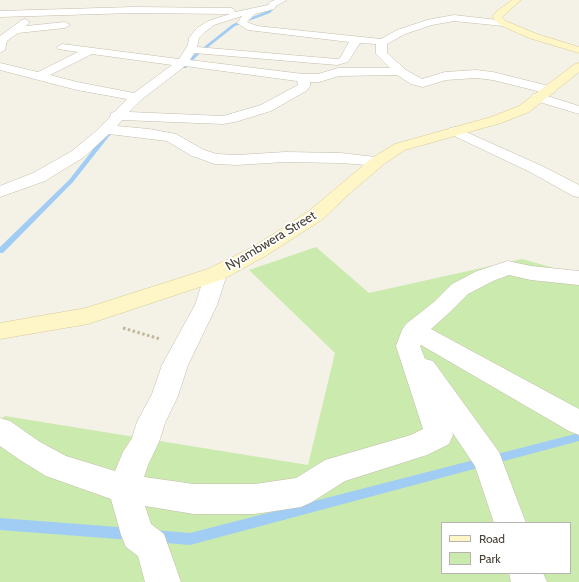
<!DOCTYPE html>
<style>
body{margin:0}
#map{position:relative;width:579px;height:582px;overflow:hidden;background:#f4f1e7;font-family:Cabin,sans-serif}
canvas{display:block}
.legend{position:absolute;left:441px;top:522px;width:130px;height:52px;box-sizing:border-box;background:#fff;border:1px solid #b6b3af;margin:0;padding:5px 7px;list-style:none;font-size:12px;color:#484236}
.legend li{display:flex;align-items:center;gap:8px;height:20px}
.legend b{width:20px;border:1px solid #b6b3af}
</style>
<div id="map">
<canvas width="579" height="582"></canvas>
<ul class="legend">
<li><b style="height:5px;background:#fff6c7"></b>Road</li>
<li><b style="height:11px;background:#cbebae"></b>Park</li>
</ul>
</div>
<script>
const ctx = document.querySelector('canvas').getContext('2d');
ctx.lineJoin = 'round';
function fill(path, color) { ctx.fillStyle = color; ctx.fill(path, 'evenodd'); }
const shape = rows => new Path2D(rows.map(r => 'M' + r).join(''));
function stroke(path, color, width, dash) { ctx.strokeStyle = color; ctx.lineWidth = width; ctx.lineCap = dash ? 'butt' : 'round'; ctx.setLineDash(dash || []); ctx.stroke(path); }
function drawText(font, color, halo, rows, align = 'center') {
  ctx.font = font + ' Cabin,sans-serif'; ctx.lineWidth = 3.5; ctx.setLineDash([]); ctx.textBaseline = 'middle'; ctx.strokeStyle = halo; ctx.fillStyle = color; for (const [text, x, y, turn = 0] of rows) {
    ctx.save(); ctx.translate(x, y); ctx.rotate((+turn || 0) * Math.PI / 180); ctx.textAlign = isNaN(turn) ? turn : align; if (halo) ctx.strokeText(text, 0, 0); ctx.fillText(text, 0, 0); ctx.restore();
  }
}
fill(shape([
 [316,247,369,293,522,259,579,275,579,582,0,582,0,420,5,416,308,465,335,353,249,270],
 [442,523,570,523,570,573,442,573]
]), '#cbebae');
fill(shape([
 [278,0,282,0,270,13,235,26,197,56,186,68,182,68,182,66,195,54,233,24,268,11,278,0],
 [113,124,118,125,73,182,3,253,0,253,0,247,69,180,113,124],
 [579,433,579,441,190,545,154,542,150,540,148,536,150,532,154,530,190,533,579,433],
 [0,518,131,528,135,530,137,534,135,538,131,540,0,530,0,518]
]), '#a1ccf4');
const street = shape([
 [275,0,287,0,276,6,274,9,255,14,247,22,257,26,381,39,397,30,427,20,454,15,506,21,508,23,503,26,454,21,432,25,405,34,387,44,387,53,406,70,422,79,445,72,476,70,493,72,549,86,554,87,555,90,554,93,549,94,493,80,476,78,446,80,423,87,411,84,397,75,339,76,319,82,310,82,310,86,306,91,271,111,235,122,223,124,122,120,117,126,149,129,176,134,204,150,217,154,237,155,285,152,341,153,384,158,386,161,384,164,378,166,341,163,285,162,237,165,215,164,192,156,167,141,109,134,84,157,45,181,0,197,0,186,33,173,72,151,95,132,110,117,111,113,114,112,127,99,77,90,0,70,0,63,38,72,78,52,58,49,57,47,62,44,179,59,188,45,189,38,197,28,208,21,230,14,133,13,0,17,0,11,133,7,231,8,234,9,235,12,268,5,270,2,275,0],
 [242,16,237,23,248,30,349,42,340,58,337,59,197,47,199,38,205,32,214,25,242,16],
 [360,43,376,44,376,54,390,68,338,68,318,74,303,74,190,60,194,53,337,65,348,62,360,43],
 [92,54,172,65,134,93,77,82,50,75,92,54],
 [185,66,297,81,298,85,261,105,223,116,129,112,141,100,185,66],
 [25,19,30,22,26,26,65,22,70,25,65,28,18,33,7,41,5,50,0,53,0,36,22,20,25,19],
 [538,93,579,106,579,114,533,100,531,97,533,94,538,93],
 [455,127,542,166,579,185,579,197,573,196,530,172,450,134,448,131,450,128,455,127],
 [508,261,531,266,579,271,579,285,531,280,509,275,493,281,468,294,450,312,431,329,579,409,579,435,569,431,421,345,420,346,425,359,433,361,499,452,526,523,494,523,475,466,452,432,453,435,449,444,427,455,345,481,312,502,301,507,255,514,194,514,145,506,151,524,164,534,181,582,145,582,138,556,126,547,121,535,111,499,46,476,20,460,0,446,0,418,10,421,40,442,66,456,115,471,123,452,132,438,137,422,152,394,162,365,195,305,205,274,208,269,216,267,224,269,227,274,217,305,188,365,178,396,165,423,159,442,148,465,144,477,194,484,255,484,296,478,325,460,411,435,423,429,396,346,402,330,406,324,434,302,452,284,477,271,508,261],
 [509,573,543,573,547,582,511,582,509,573]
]);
const secondary = shape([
 [512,0,521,0,502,17,506,21,537,34,579,47,579,53,529,38,500,25,492,17,497,11,512,0],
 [579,63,579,72,529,112,501,123,405,150,384,164,350,193,323,219,267,255,224,279,88,324,0,339,0,323,86,308,208,269,253,247,309,211,372,158,395,144,491,117,519,106,575,64,579,63]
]);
stroke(street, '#c3bdac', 1);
stroke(secondary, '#d7ca95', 1);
stroke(shape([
 [123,328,160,339]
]), '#c3b79a', 3, [2.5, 2.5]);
fill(street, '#fff');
fill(secondary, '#fff6c7');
drawText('13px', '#484236', '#fff', [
 ["Nyambwera Street",271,241,-31]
]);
</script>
